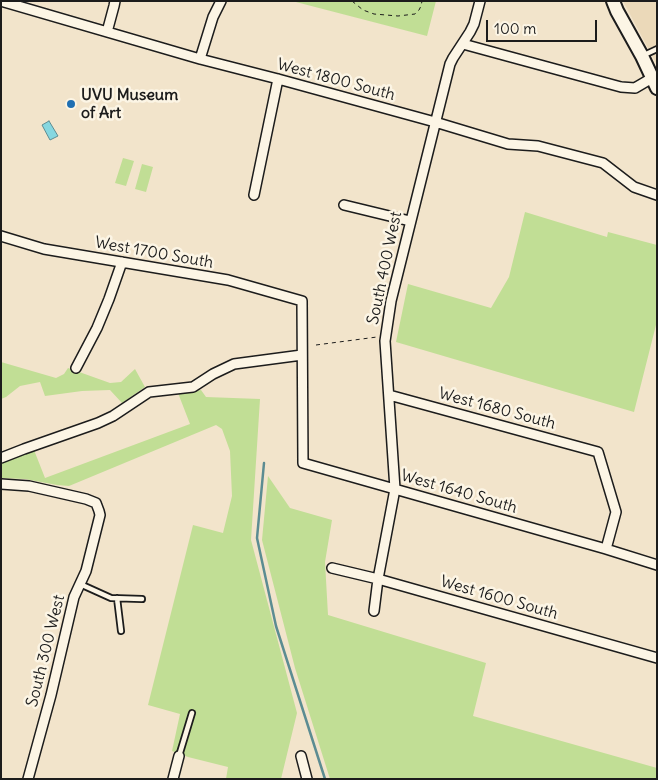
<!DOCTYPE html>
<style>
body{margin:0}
#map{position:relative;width:658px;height:780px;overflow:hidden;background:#f2e4cb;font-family:Delius,sans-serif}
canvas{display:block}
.frame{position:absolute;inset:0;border:2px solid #1c1c1c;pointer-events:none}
.scale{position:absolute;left:486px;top:20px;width:111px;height:22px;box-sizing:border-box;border:2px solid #1c1c1c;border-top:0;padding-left:6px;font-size:15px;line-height:18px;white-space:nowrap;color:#1c1c1c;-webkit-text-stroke:4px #fcf5e5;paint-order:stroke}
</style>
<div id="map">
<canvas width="658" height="780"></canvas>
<div class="frame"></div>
<div class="scale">100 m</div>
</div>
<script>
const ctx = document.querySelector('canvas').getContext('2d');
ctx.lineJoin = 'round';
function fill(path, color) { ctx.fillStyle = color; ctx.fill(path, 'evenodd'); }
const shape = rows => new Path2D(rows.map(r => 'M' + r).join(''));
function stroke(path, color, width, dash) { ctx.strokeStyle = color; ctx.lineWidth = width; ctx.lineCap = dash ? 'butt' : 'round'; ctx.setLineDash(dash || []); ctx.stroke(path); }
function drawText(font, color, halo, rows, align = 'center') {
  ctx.font = font + ' Delius,sans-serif'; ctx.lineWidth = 5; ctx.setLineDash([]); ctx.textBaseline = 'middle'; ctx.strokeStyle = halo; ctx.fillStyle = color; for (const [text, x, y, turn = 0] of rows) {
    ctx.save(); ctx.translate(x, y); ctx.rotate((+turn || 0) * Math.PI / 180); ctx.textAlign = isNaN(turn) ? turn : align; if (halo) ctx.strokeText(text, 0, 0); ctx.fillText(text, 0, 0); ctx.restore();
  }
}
fill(shape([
 [623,1,657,1,657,65,648,48]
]), '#ebd9b9');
fill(shape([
 [292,1,436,1,427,36],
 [123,158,134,161,126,186,115,183],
 [142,164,153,167,146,192,135,189],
 [525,212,607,237,608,232,657,245,657,321,634,412,396,342,408,284,491,308,509,277],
 [1,362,56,378,64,374,68,368,110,383,121,382,135,369,145,387,122,403,110,390,82,391,45,396,40,382,20,386,6,397,1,399],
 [201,390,206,397,260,399,251,540,297,713,281,779,226,779,228,767,188,757,172,751,180,714,148,705,193,525,223,533,232,496,230,451,222,429,216,425,69,486,57,485,25,479,1,478,1,463,34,450,45,478,190,424,178,393],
 [268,476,290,508,332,520,325,562,328,615,486,663,473,716,657,768,657,779,330,779,295,668,262,540]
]), '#c1de95');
const water = shape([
 [49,121,58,136,50,140,42,125,49,121]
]);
fill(water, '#86d7e0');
stroke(water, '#5c8c92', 1);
stroke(shape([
 [264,463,257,538,276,626,325,779]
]), '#5c8c92', 2.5);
const lane = shape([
 [642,56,657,49],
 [80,584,111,598,142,599],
 [117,598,121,631],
 [179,756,192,713]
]);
const street = shape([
 [1,1,200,59,278,79,435,122,508,144,538,146,603,163,634,187,657,195],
 [107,32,114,6,115,1],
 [463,44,621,87,635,88,652,78],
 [200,59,213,17,221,1],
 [254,195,278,79],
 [344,205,410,221],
 [1,236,44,249,228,280,302,301,303,463,606,549,657,565],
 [76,368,97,328,109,299,122,262],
 [389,395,598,452,616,512,606,549],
 [1,458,24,449,98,423,113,416,149,392,193,387,213,374,234,364,302,355],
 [1,484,29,486,86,499,96,503,99,511,100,515,86,571,74,597,51,695,28,779],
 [332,568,378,579,657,658],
 [374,611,378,579,395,489,385,341,391,301,450,64,453,58,470,32,474,24,480,1],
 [301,756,307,779],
 [173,779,179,756]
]);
const secondary = shape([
 [613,1,617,11,642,56,657,88]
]);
stroke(lane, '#1c1c1c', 8);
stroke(street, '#1c1c1c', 12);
stroke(secondary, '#1c1c1c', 16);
stroke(shape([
 [352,1,363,10,374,14,398,16,415,14,419,10,421,6,422,1],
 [316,345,377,337]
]), '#1c1c1c', 1, [4, 4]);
stroke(lane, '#fcf5e5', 4.5);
stroke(street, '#fcf5e5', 9);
stroke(secondary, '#fcf5e5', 12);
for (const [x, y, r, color] of [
 [71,104,5,"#1f6fb2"]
]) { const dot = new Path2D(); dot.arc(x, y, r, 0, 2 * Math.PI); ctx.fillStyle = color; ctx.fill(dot); stroke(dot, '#fcf5e5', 2); }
drawText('16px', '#1c1c1c', '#fcf5e5', [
 ["West 1800 South",336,80,15],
 ["West 1700 South",154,253,10],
 ["South 400 West",385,268,-78],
 ["West 1680 South",497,409,15],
 ["West 1640 South",459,492,16],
 ["West 1600 South",499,598,16],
 ["South 300 West",46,651,-76]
]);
drawText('bold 16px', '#1c1c1c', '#fcf5e5', [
 ["UVU Museum",81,95],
 ["of Art",81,113]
], 'left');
</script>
